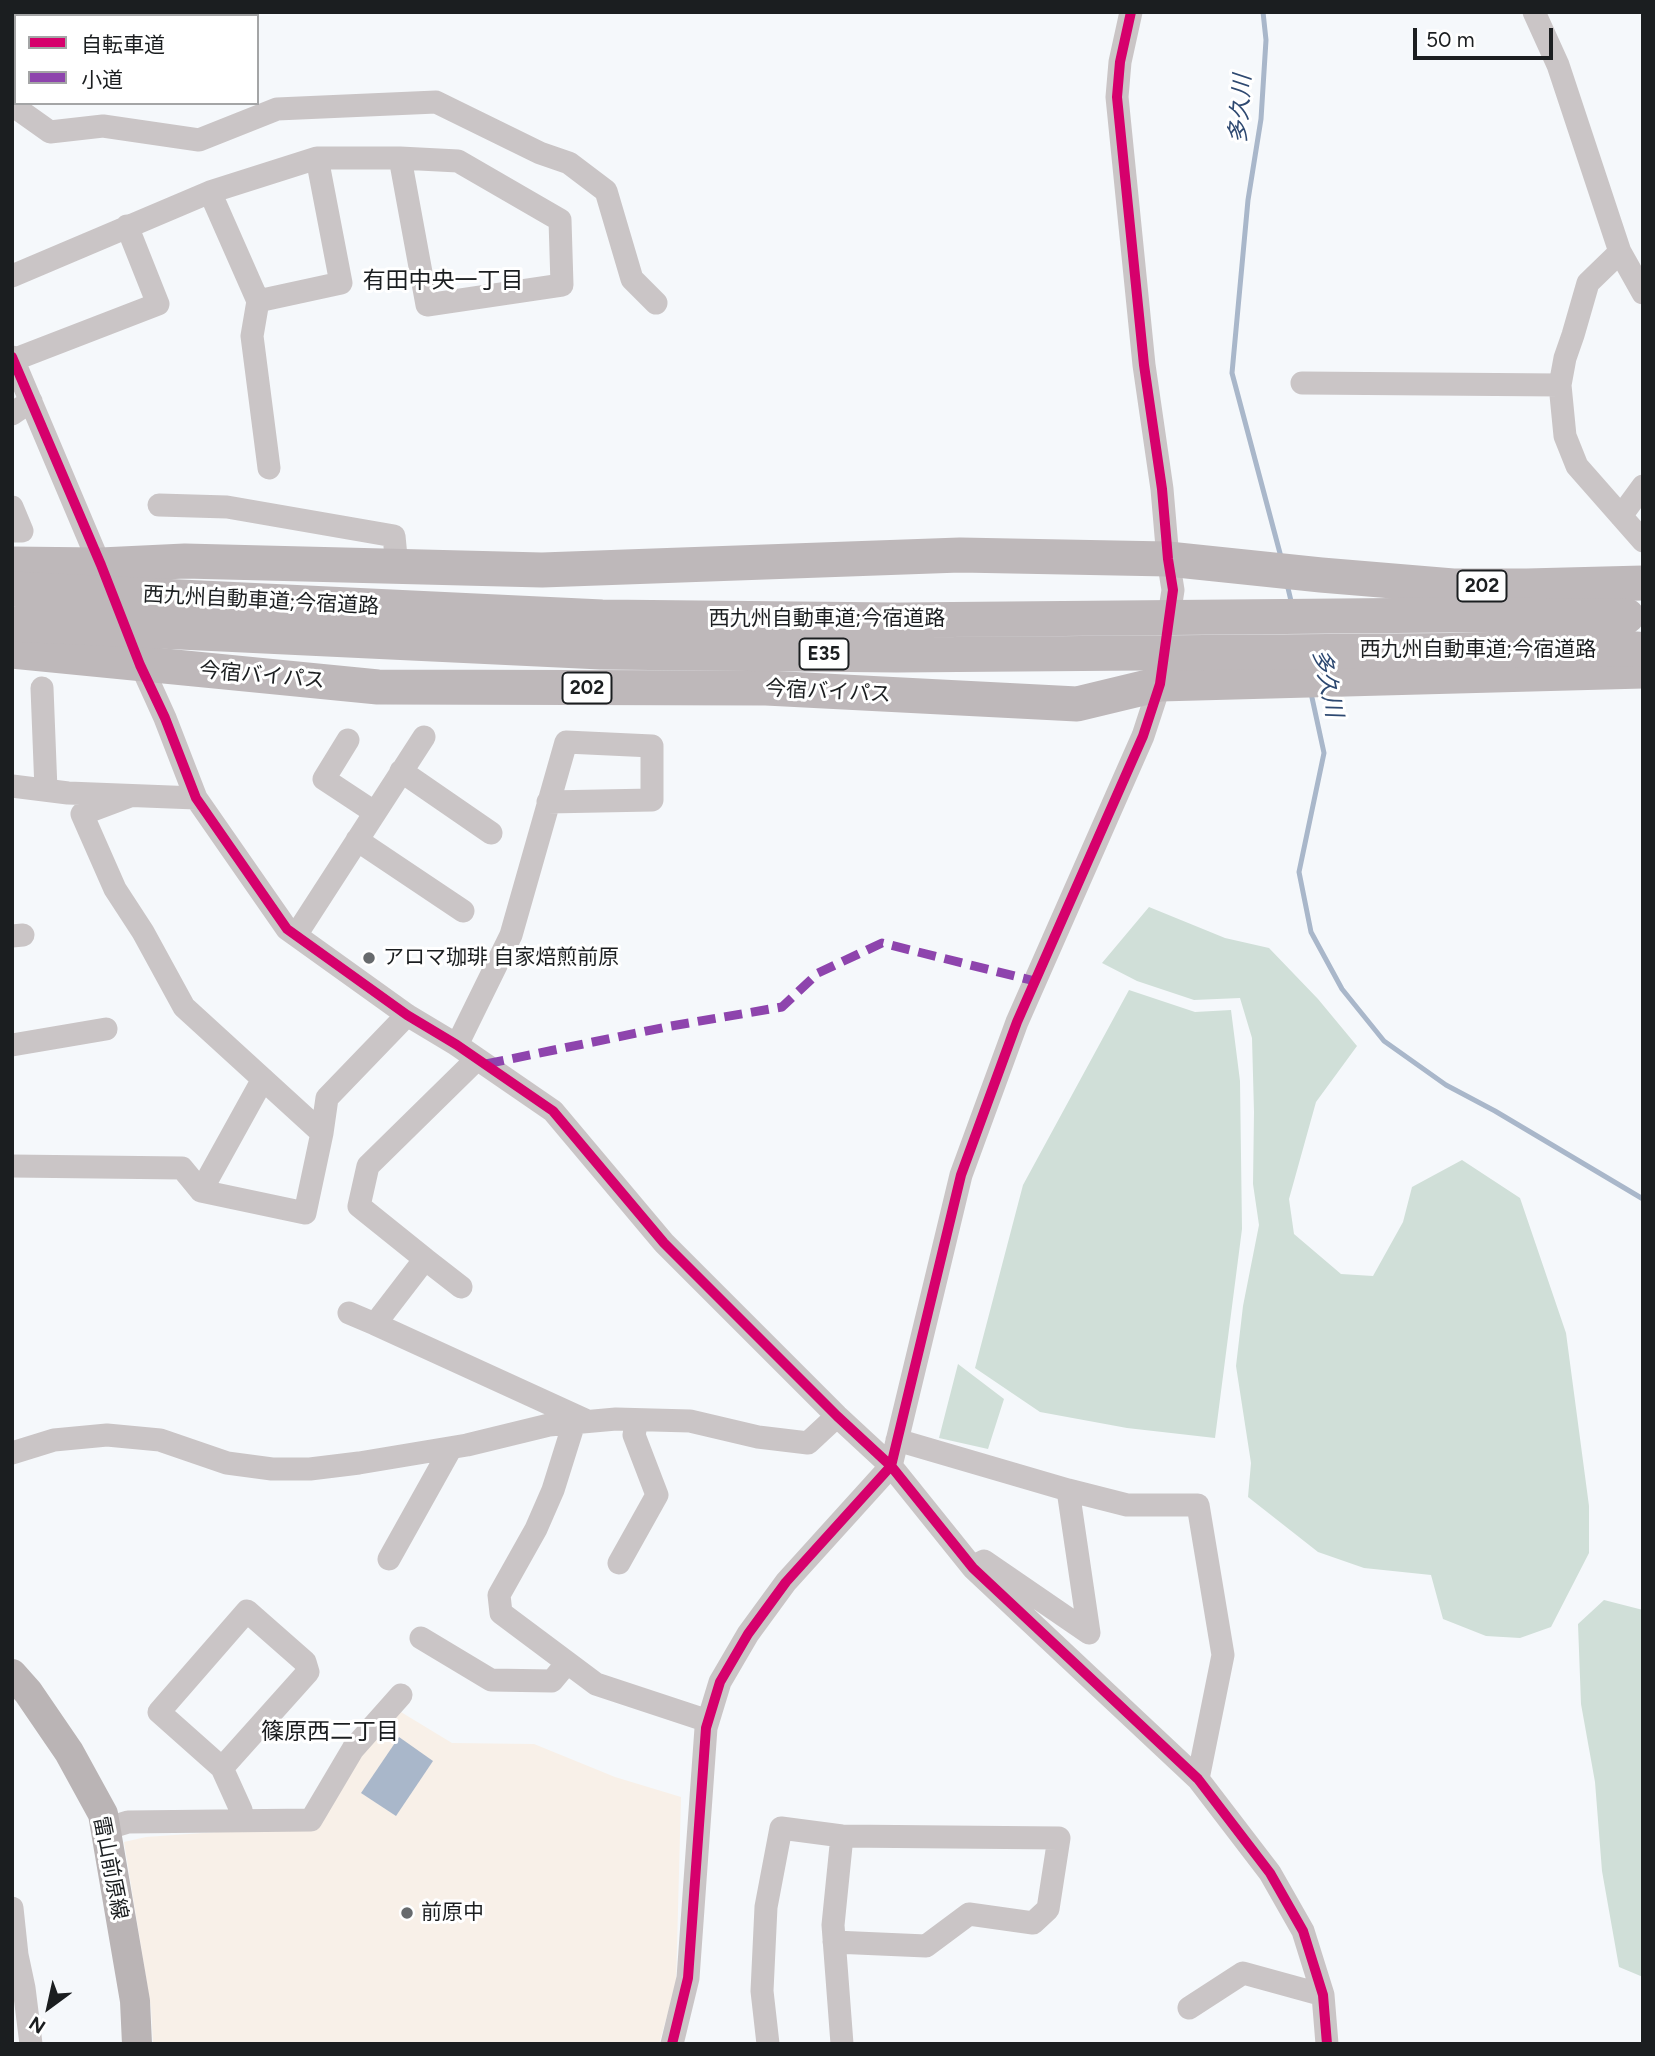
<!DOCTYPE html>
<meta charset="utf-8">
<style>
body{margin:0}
#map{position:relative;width:1655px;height:2056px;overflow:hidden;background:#f5f8fb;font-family:Figtree,"Noto Sans JP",sans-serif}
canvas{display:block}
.frame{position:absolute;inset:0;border:14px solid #1b1e20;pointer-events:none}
.legend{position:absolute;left:14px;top:14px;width:245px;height:91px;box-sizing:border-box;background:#fff;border:2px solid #a4a5a6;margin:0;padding:9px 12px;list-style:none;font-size:21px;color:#1b1e20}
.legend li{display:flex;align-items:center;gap:14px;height:35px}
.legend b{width:35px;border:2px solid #a4a5a6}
.north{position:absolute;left:14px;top:1972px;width:70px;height:70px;-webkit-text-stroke:5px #fff;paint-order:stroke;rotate:213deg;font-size:19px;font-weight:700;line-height:28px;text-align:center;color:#1b1e20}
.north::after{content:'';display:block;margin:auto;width:24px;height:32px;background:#1b1e20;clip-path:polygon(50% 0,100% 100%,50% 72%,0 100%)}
.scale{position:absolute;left:1413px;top:28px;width:140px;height:32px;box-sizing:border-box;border:4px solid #1b1e20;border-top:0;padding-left:9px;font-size:21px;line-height:24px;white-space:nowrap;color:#1b1e20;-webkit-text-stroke:5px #fff;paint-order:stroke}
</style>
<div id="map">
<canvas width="1655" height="2056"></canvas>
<div class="frame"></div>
<ul class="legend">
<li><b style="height:9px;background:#d6006c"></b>自転車道</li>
<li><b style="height:9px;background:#8e44ad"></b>小道</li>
</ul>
<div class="north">N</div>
<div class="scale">50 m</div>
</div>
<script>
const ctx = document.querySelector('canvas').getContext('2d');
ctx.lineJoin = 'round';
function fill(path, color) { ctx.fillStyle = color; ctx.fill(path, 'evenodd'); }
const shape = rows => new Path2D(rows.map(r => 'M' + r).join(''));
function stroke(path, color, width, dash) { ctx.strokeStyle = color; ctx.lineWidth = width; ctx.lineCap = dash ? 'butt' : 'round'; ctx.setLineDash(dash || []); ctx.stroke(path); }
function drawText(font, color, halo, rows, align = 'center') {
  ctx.font = font + ' Figtree,"Noto Sans JP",sans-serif'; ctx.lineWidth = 6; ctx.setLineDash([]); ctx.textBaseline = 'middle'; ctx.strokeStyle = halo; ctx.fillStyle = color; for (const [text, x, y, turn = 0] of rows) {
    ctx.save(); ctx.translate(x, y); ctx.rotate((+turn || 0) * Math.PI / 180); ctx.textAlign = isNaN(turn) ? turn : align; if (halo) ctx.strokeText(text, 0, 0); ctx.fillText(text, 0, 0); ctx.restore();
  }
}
fill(shape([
 [396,1709,452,1743,534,1744,615,1777,681,1797,676,1985,659,2044,153,2044,151,2008,124,1842,146,1837,317,1825,365,1747]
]), '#f8f0e8');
fill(shape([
 [1149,907,1225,938,1269,948,1318,999,1357,1046,1316,1102,1289,1199,1294,1234,1341,1274,1373,1276,1403,1222,1412,1187,1462,1160,1520,1198,1566,1333,1589,1506,1589,1553,1551,1627,1520,1638,1486,1636,1443,1619,1431,1575,1364,1568,1318,1552,1248,1497,1251,1463,1236,1366,1243,1306,1259,1225,1253,1184,1254,1112,1252,1038,1240,998,1194,1000,1137,981,1102,963],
 [1129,990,1195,1012,1231,1010,1240,1081,1242,1229,1215,1438,1127,1428,1040,1412,975,1368,1023,1185],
 [958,1364,1004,1399,988,1449,939,1438],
 [1604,1600,1643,1610,1643,1977,1619,1967,1602,1871,1595,1782,1581,1704,1578,1624]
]), '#d0dfd8');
fill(shape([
 [399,1737,433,1761,396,1816,361,1793]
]), '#a9b7ca');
stroke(shape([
 [1263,12,1266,40,1261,119,1248,200,1232,373,1281,557],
 [1287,584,1292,605],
 [1311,693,1324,753,1299,872,1311,932,1342,989,1384,1041,1446,1085,1495,1111,1643,1199]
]), '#a9b7ca', 5);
stroke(shape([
 [1131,12,1120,62,1117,97,1144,365,1162,489,1168,559,1173,590,1171,603],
 [1534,12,1558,65,1620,252,1643,293],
 [12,105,50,132,103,126,199,140,277,109,436,102,540,153,569,163,606,191,632,279,656,303],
 [210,192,258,301,341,283,317,158],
 [1620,252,1588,283,1573,335,1565,358,1560,385,1565,436,1577,466,1643,541],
 [12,276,210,192,317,158,400,158,458,161,560,220,562,285,427,305,400,158],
 [258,301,252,336,269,468],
 [12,357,105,577],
 [13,360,158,304,127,226],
 [1302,383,1560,385],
 [12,414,31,401],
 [159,505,227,507,394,536,397,567],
 [12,507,22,531,12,531],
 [1621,516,1643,486],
 [136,654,165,718,196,798,287,929,407,1015,457,1045,553,1111,664,1243,837,1416,891,1466,973,1568,1198,1779,1270,1873,1303,1931,1323,1995,1327,2044],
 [42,688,46,790],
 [348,740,324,779,374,812],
 [401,771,491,833],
 [12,786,68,793,196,798],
 [130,796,82,814,115,889,143,932,184,1007,322,1133],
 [357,840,463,911],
 [296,935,424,737],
 [12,936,23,935],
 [12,1045,106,1029],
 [457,1045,511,935,566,742,652,746,652,800,548,802],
 [477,1059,368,1166,359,1206,425,1259,375,1324,585,1420],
 [12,1166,182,1168,201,1191,305,1213,322,1133,327,1098,407,1015],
 [201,1191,263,1079],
 [425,1259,461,1287],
 [349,1313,375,1324],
 [574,1423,553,1490,536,1529,499,1595,501,1613,596,1684,708,1721],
 [897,1440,1068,1490,1127,1505,1198,1505,1223,1655,1198,1779],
 [12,1453,54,1440,107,1435,160,1440,227,1463,272,1469,310,1469,359,1463,467,1445,549,1425,616,1419,690,1421,758,1437,808,1443,837,1416],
 [389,1559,451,1448],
 [619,1563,657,1495,634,1435,637,1420],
 [980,1563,984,1561,1089,1633,1068,1490],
 [421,1638,491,1680,552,1681,567,1663],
 [222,1768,308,1672,305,1662,247,1611,159,1712,222,1768,241,1810,240,1821],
 [105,1829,128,1822,311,1820,353,1749,401,1695],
 [842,1836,833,1925,842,2044],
 [12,1908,17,1955,24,1988,31,2044],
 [1189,2008,1243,1973,1323,1995],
 [672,2044,688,1978,706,1728,720,1682,748,1634,786,1582,891,1466,961,1175,1017,1022,1143,736,1160,684],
 [768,2044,762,1991,766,1907,781,1828,842,1836,1059,1838,1048,1909,1033,1923,969,1914,926,1946,834,1942]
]), '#cac5c6', 23);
stroke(shape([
 [12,1674,28,1692,69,1752,103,1814,135,2001,137,2044]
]), '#bab4b5', 30);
stroke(shape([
 [12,564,101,565,185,561,542,570,960,555,1168,559,1321,575,1453,586,1527,586,1643,583],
 [12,651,378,687,766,688,1077,704,1160,684,1643,671]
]), '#beb8ba', 35);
stroke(shape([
 [12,589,602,617,897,620,1450,615,1627,616],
 [12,624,601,652,897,655,1637,649]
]), '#beb8ba', 35);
stroke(shape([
 [486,1064,671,1026,782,1007,818,973,882,943,1035,981]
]), '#8e44ad', 9, [18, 9]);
stroke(shape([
 [12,357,101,565,140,665,165,718,196,798,287,929,407,1015,457,1045,553,1111,664,1243,837,1416,891,1466,973,1568,1198,1779,1270,1873,1303,1931,1323,1995,1327,2044],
 [672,2044,688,1978,706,1728,720,1682,748,1634,786,1582,891,1466,961,1175,1017,1022,1143,736,1160,684,1173,590,1168,559,1162,489,1144,365,1117,97,1120,62,1131,12]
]), '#d6006c', 10);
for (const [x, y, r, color] of [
 [369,958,7,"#676a6d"],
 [407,1913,7,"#676a6d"]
]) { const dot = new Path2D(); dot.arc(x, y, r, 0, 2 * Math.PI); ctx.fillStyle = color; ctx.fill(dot); stroke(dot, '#fff', 2.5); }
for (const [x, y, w] of [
 [1482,586,49],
 [824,654,49],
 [587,688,49]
]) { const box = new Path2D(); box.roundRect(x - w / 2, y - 15.5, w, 31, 5); ctx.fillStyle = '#fff'; ctx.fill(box); stroke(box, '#1b1e20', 2); }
drawText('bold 19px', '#1b1e20', null, [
 ["202",1482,586],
 ["E35",824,654],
 ["202",587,688]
]);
drawText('21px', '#1b1e20', '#fff', [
 ["西九州自動車道;今宿道路",261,601,3],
 ["西九州自動車道;今宿道路",827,619],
 ["西九州自動車道;今宿道路",1478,650],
 ["今宿バイパス",262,676,5],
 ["今宿バイパス",828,692,3],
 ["雷山前原線",110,1868,79]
]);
drawText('21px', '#1b1e20', '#fff', [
 ["アロマ珈琲 自家焙煎前原",383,958],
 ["前原中",421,1913]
], 'left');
drawText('italic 23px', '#2e4971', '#fff', [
 ["多久川",1241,109,-86],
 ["多久川",1327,683,78]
]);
drawText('23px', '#1b1e20', '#fff', [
 ["有田中央一丁目",443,281],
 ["篠原西二丁目",330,1732]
]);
</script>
